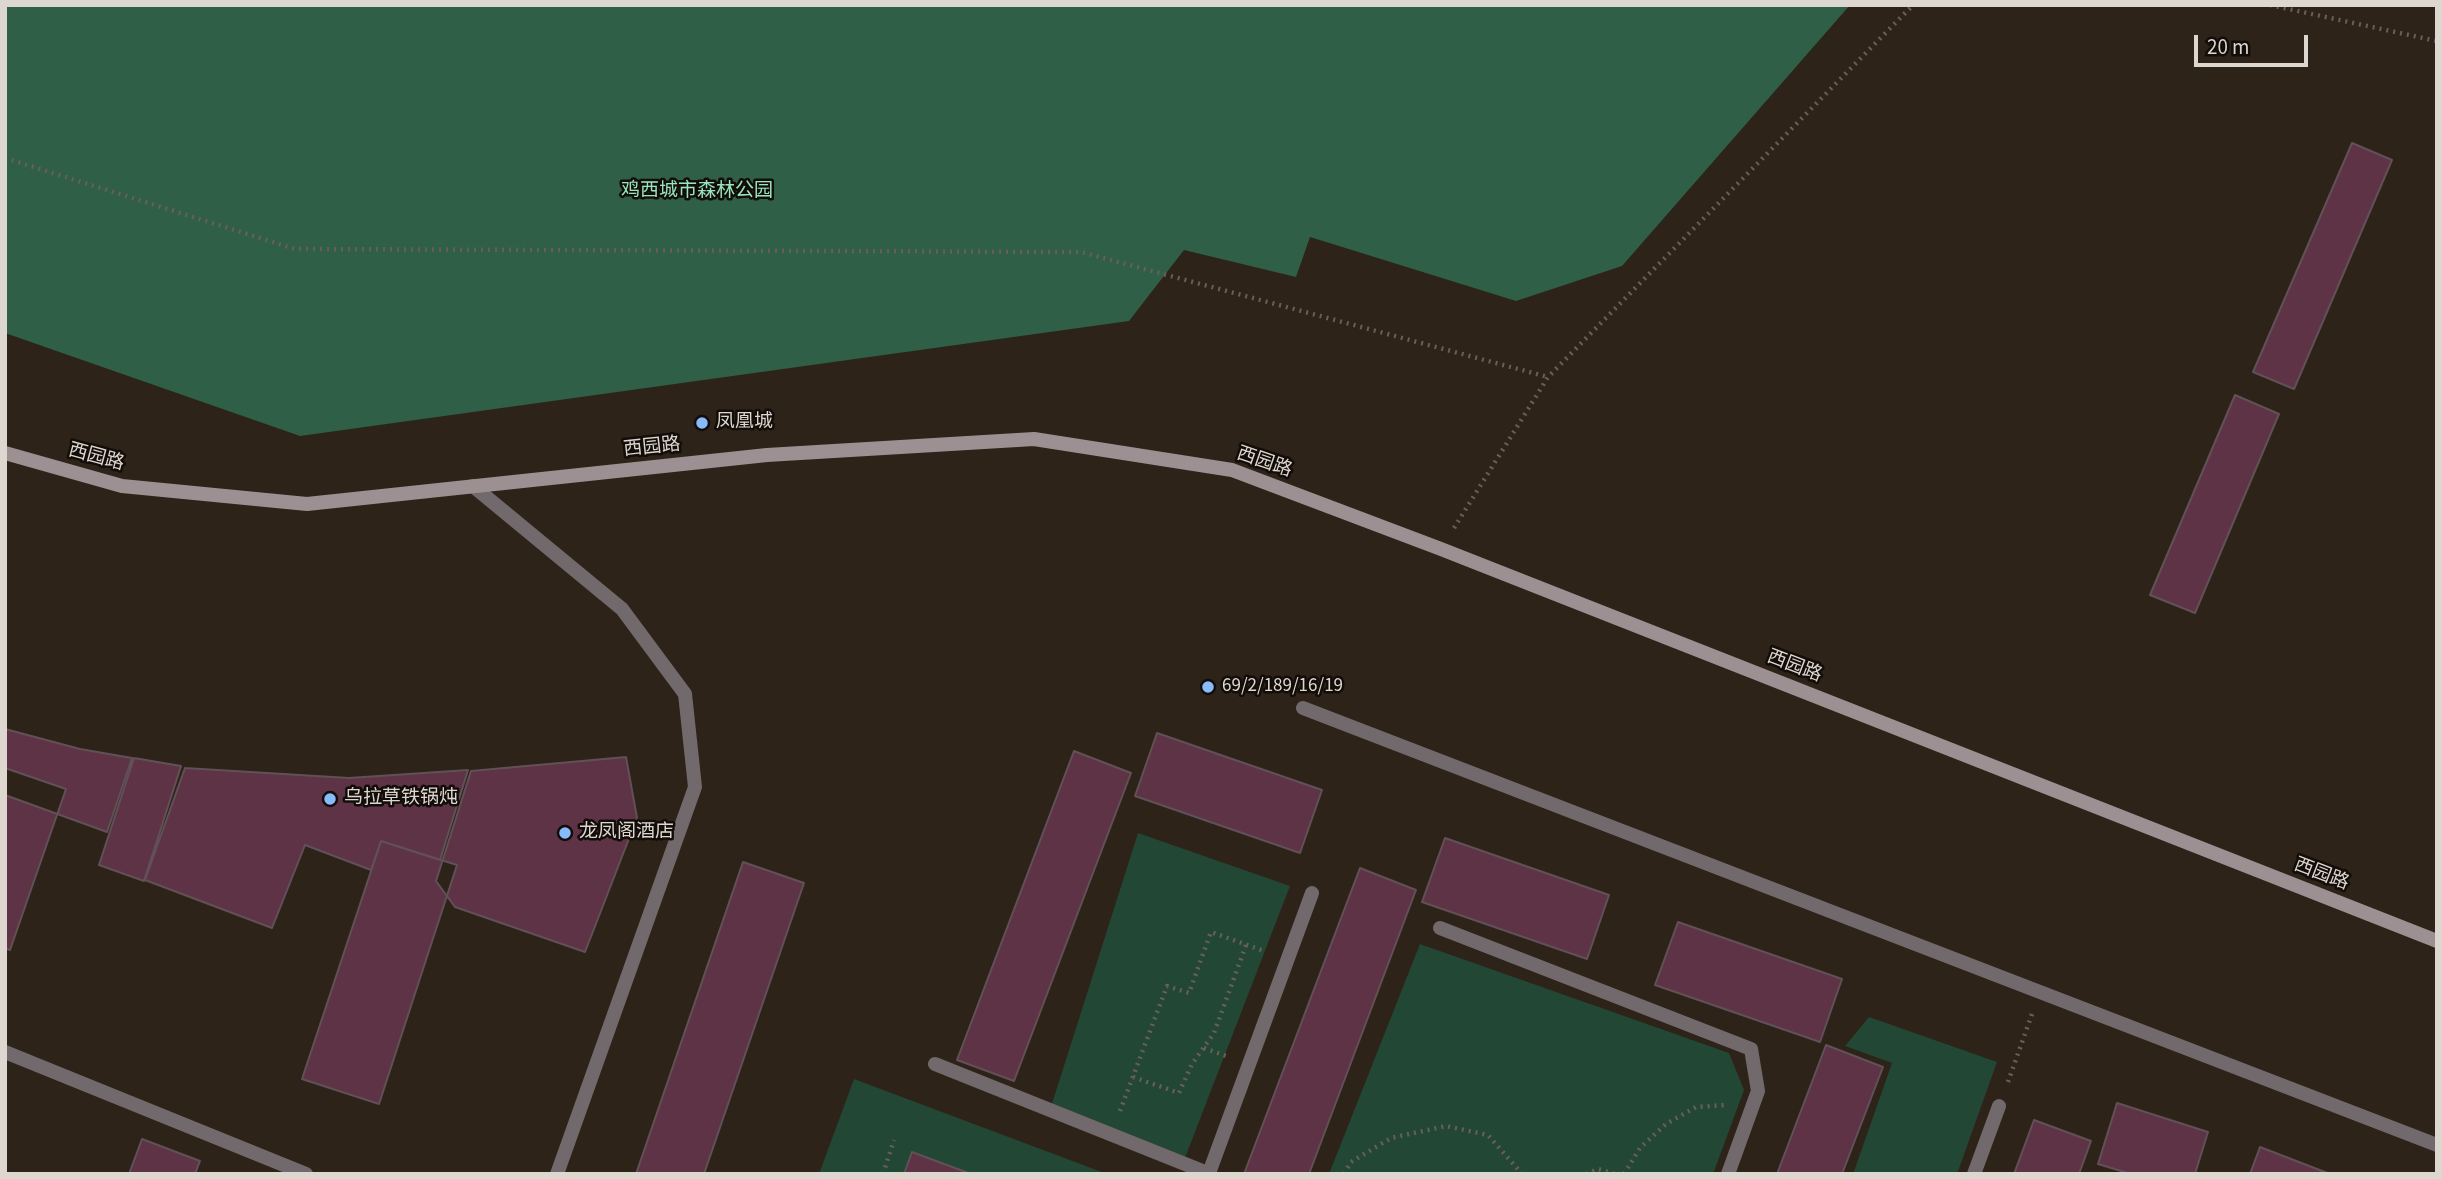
<!DOCTYPE html>
<meta charset="utf-8">
<style>
body{margin:0}
#map{position:relative;width:2442px;height:1179px;overflow:hidden;background:#2d2319;font-family:"Source Sans 3",sans-serif}
canvas{display:block}
.frame{position:absolute;inset:0;border:7px solid #ded7d0;pointer-events:none}
.scale{position:absolute;left:2194px;top:35px;width:114px;height:32px;box-sizing:border-box;border:4px solid #ded7d0;border-top:0;padding-left:9px;font-size:21px;line-height:24px;white-space:nowrap;color:#ded7d0;-webkit-text-stroke:5px #120d09;paint-order:stroke}
</style>
<div id="map">
<canvas width="2442" height="1179"></canvas>
<div class="frame"></div>
<div class="scale">20 m</div>
</div>
<script>
const ctx = document.querySelector('canvas').getContext('2d');
ctx.lineJoin = 'round';
function fill(path, color) { ctx.fillStyle = color; ctx.fill(path, 'evenodd'); }
const shape = rows => new Path2D(rows.map(r => 'M' + r).join(''));
function stroke(path, color, width, dash) { ctx.strokeStyle = color; ctx.lineWidth = width; ctx.lineCap = dash ? 'butt' : 'round'; ctx.setLineDash(dash || []); ctx.stroke(path); }
function drawText(font, color, halo, rows, align = 'center') {
  ctx.font = font + ' "Source Sans 3","Noto Sans SC",sans-serif'; ctx.lineWidth = 5; ctx.setLineDash([]); ctx.textBaseline = 'middle'; ctx.strokeStyle = halo; ctx.fillStyle = color; for (const [text, x, y, turn = 0] of rows) {
    ctx.save(); ctx.translate(x, y); ctx.rotate((+turn || 0) * Math.PI / 180); ctx.textAlign = isNaN(turn) ? turn : align; if (halo) ctx.strokeText(text, 0, 0); ctx.fillText(text, 0, 0); ctx.restore();
  }
}
fill(shape([
 [1138,833,1290,886,1183,1163,1050,1110],
 [1420,944,1729,1053,1744,1090,1713,1174,1329,1174],
 [1869,1017,1997,1062,1957,1174,1853,1174,1892,1063,1845,1046],
 [854,1079,1107,1174,971,1174,912,1152,904,1174,819,1174]
]), '#234735');
fill(shape([
 [5,5,1850,5,1622,266,1516,301,1310,237,1296,277,1184,250,1129,321,300,436,5,333]
]), '#2f5f46');
const building = shape([
 [2352,143,2392,160,2294,389,2253,372,2352,143],
 [2235,395,2279,414,2195,613,2150,595,2235,395],
 [5,729,80,749,132,758,107,832,5,795,5,729],
 [1157,733,1322,790,1300,853,1135,796,1157,733],
 [1074,751,1131,773,1014,1081,957,1060,1074,751],
 [626,757,637,818,585,952,455,907,436,881,471,771,626,757],
 [134,758,181,766,144,881,99,865,134,758],
 [5,768,66,789,10,950,5,948,5,768],
 [185,768,349,778,468,770,440,860,381,841,371,870,305,845,272,928,145,880,185,768],
 [1445,838,1609,895,1587,959,1422,902,1445,838],
 [381,841,457,865,379,1104,302,1079,381,841],
 [743,862,804,883,704,1174,636,1174,743,862],
 [1360,868,1416,890,1309,1174,1244,1174,1360,868],
 [1678,922,1842,979,1820,1042,1655,985,1678,922],
 [1826,1045,1883,1067,1842,1174,1777,1174,1826,1045],
 [2117,1103,2208,1132,2195,1174,2131,1174,2098,1164,2117,1103],
 [2034,1120,2091,1141,2079,1174,2014,1174,2034,1120],
 [142,1139,200,1161,195,1174,129,1174,142,1139],
 [2260,1147,2330,1174,2250,1174,2260,1147],
 [912,1152,971,1174,904,1174,912,1152]
]);
fill(building, '#5e3346');
stroke(building, '#615157', 2);
stroke(shape([
 [2270,5,2437,41],
 [5,158,295,249,1081,252,1548,377],
 [1454,528,1548,377,1913,5],
 [1204,1048,1226,1056],
 [1133,1077,1179,1093,1192,1064,1214,1033,1246,945],
 [2008,1082,2032,1014],
 [1120,1111,1167,986,1189,993,1211,932,1264,951],
 [883,1174,894,1140],
 [1344,1174,1351,1162,1391,1138,1446,1126,1488,1135,1522,1174],
 [1586,1174,1598,1169,1615,1174],
 [1624,1174,1640,1148,1666,1124,1696,1107,1724,1105]
]), '#685f56', 4.5, [2, 5]);
stroke(shape([
 [1303,708,2437,1145],
 [1440,928,1751,1049,1758,1091,1728,1174],
 [1209,1173,1312,893],
 [1974,1174,1999,1106]
]), '#71696b', 14);
stroke(shape([
 [473,486,622,609,685,694,695,787,557,1174],
 [5,1052,306,1174],
 [935,1064,1210,1174]
]), '#71696b', 14);
stroke(shape([
 [5,453,122,486,307,504,767,455,1034,439,1232,470,1441,549,2437,941]
]), '#9d9092', 14);
for (const [x, y, r, color] of [
 [702,423,7,"#87bbfb"],
 [1208,687,7,"#87bbfb"],
 [330,799,7,"#87bbfb"],
 [565,833,7,"#87bbfb"]
]) { const dot = new Path2D(); dot.arc(x, y, r, 0, 2 * Math.PI); ctx.fillStyle = color; ctx.fill(dot); stroke(dot, '#120d09', 2.5); }
drawText('19px', '#98e5bb', '#120d09', [
 ["鸡西城市森林公园",697,192]
]);
drawText('19px', '#ded7d0', '#120d09', [
 ["凤凰城",716,423],
 ["69/2/189/16/19",1222,687],
 ["乌拉草铁锅炖",344,799],
 ["龙凤阁酒店",579,833]
], 'left');
drawText('19px', '#ded7d0', '#120d09', [
 ["西园路",652,448,-6],
 ["西园路",96,458,15],
 ["西园路",1264,463,19],
 ["西园路",1794,667,21],
 ["西园路",2321,875,21]
]);
</script>
